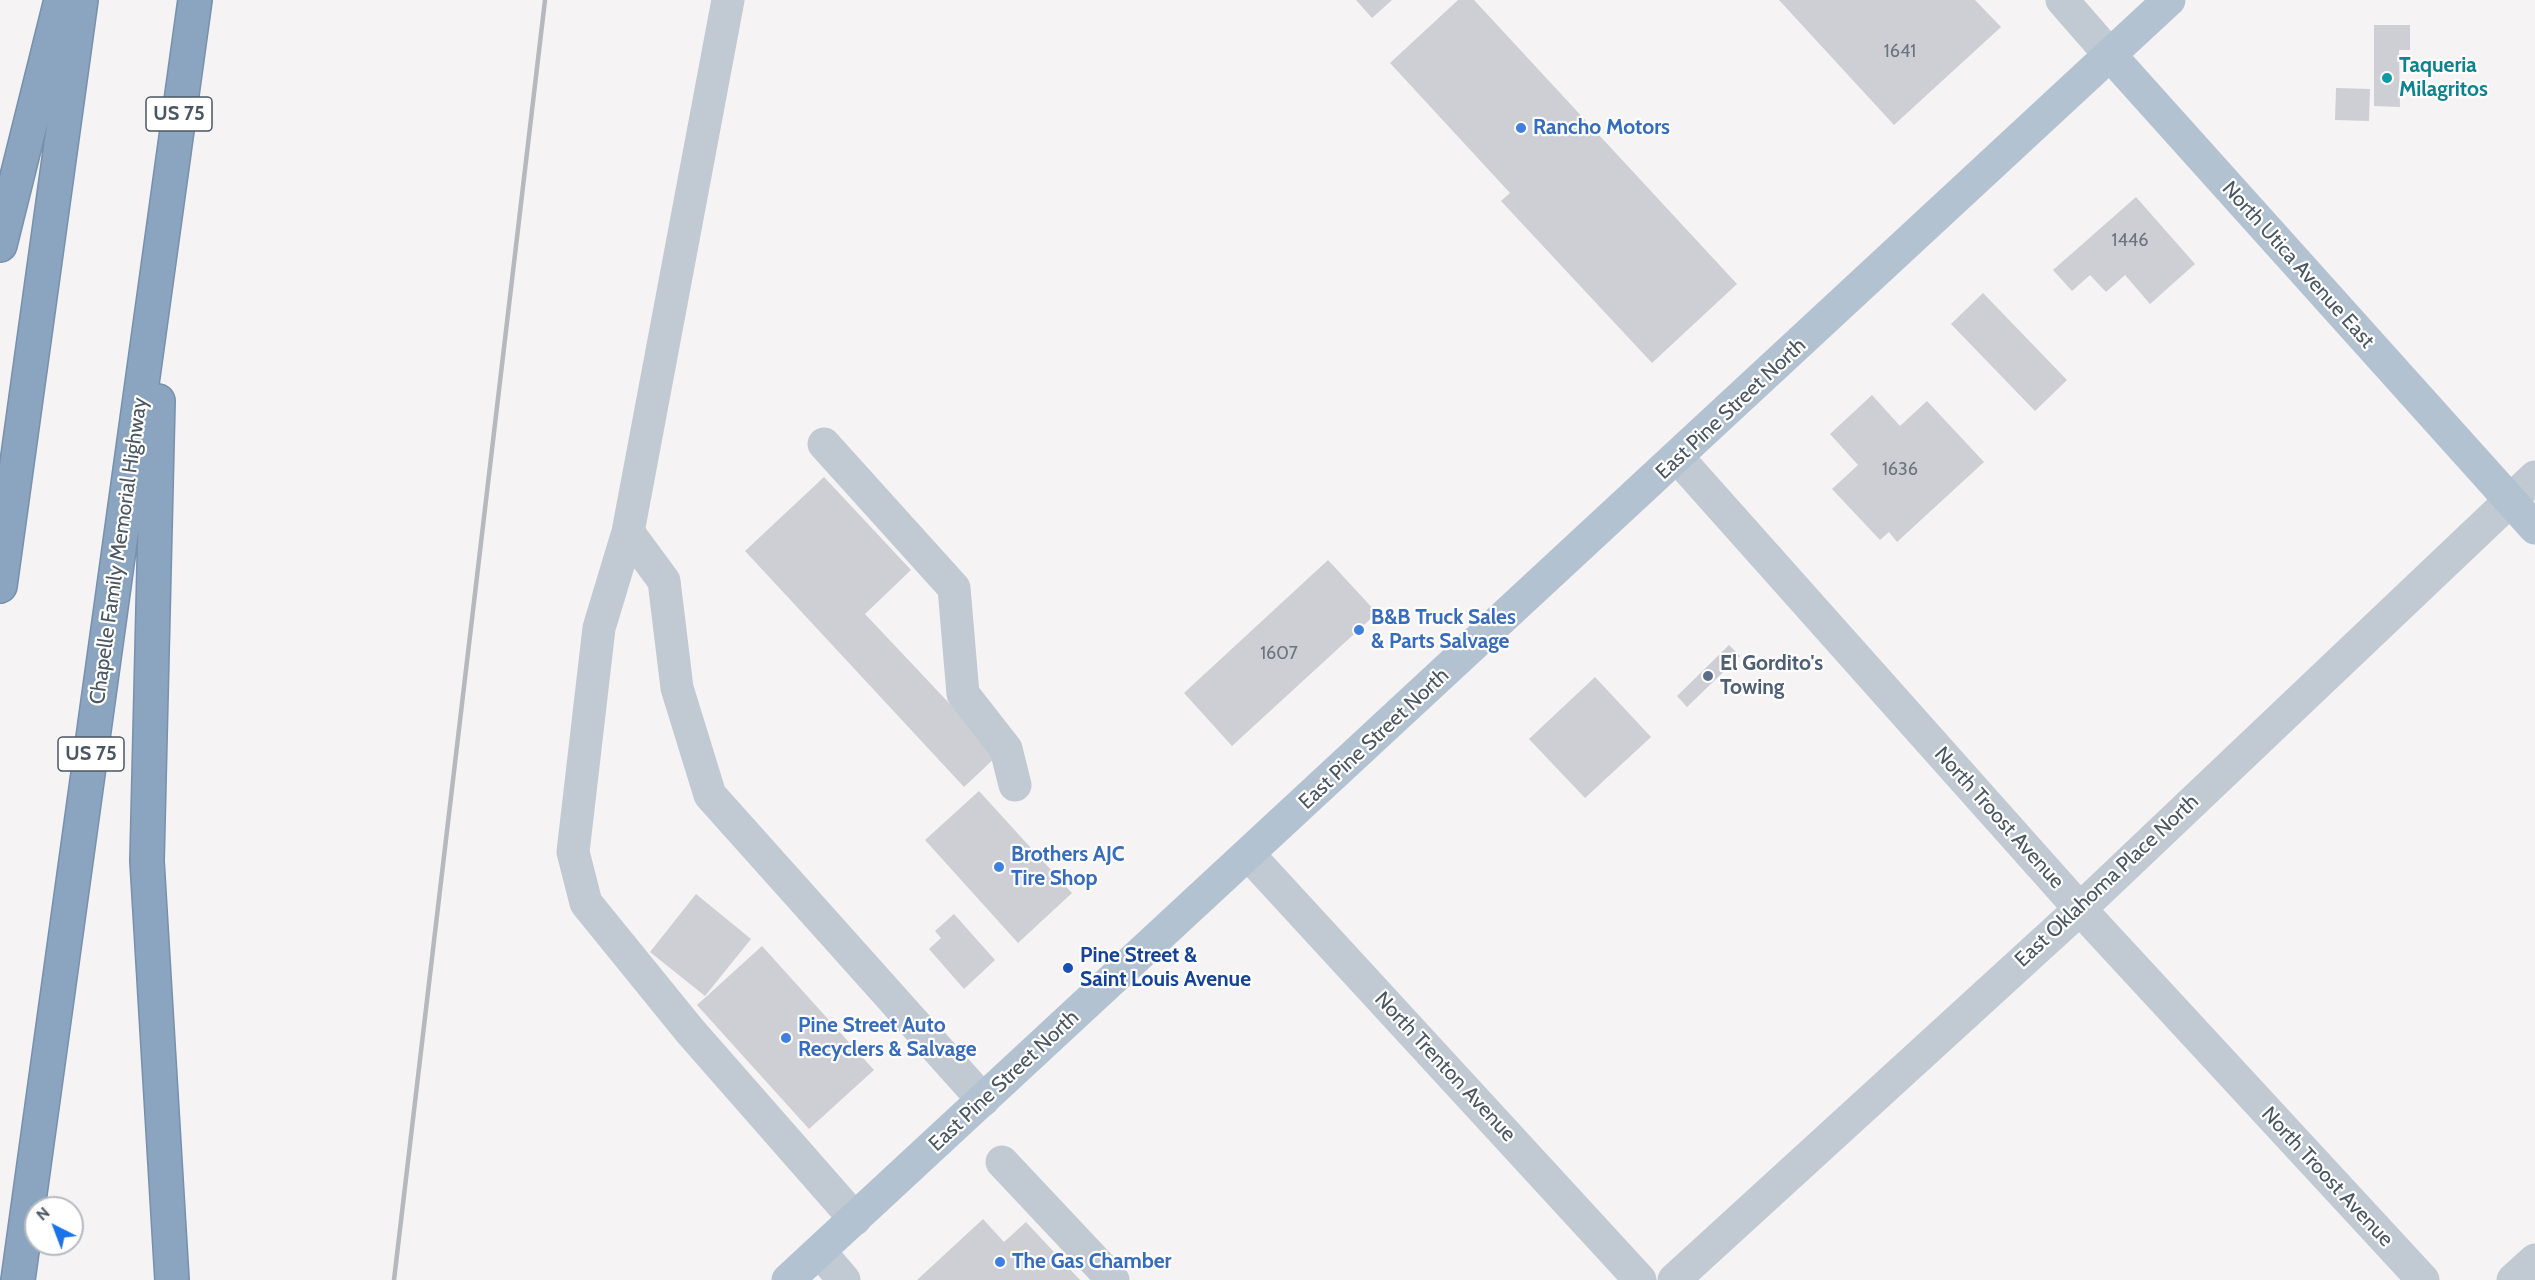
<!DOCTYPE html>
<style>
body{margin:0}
#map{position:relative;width:2535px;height:1280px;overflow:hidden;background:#f5f3f3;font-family:Cabin,sans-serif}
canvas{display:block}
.north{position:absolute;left:24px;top:1196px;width:60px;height:60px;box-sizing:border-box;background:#fff;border:2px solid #b7bbc0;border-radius:50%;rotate:318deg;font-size:16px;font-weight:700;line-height:24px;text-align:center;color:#4a5661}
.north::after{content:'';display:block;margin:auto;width:21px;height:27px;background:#1a73e8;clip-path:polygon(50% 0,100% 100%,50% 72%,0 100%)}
</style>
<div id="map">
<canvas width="2535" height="1280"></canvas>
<div class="north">N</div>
</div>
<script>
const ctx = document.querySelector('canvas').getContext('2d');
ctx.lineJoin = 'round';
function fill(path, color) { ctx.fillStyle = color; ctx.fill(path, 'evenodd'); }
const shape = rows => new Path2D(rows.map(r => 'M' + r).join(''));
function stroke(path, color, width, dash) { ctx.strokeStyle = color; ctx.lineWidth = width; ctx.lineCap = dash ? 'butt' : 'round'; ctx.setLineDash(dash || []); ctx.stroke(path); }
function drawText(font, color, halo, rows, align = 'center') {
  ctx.font = font + ' Cabin,sans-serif'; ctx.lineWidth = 4.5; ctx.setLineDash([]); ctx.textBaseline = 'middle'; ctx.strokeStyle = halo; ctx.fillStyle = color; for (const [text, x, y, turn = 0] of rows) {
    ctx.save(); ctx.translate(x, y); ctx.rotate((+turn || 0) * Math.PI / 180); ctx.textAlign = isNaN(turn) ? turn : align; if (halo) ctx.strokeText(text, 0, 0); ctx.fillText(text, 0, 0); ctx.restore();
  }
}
fill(shape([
 [1356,0,1392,0,1372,18],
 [1458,0,1474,0,1737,284,1652,363,1501,201,1510,193,1390,63],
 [1779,0,1975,0,2001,27,1894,125],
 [2374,25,2410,25,2410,50,2399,50,2400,107,2374,106],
 [2336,88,2370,89,2369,121,2335,120],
 [2136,197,2195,264,2150,304,2125,275,2106,292,2090,275,2072,291,2053,270],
 [1983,293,2067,380,2035,411,1951,324],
 [1872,395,1900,426,1927,401,1984,462,1897,542,1889,532,1880,540,1832,489,1858,465,1830,434],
 [824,477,911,570,865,614,998,755,964,787,745,551],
 [1328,560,1377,613,1232,746,1184,693],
 [1729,645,1740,656,1687,707,1677,696],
 [1595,677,1651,737,1585,798,1529,739],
 [979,791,1072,893,1018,943,925,840],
 [696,894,751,939,705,996,650,952],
 [954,914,995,960,964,989,929,949,941,938,935,931],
 [762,946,874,1070,809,1129,697,1005],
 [983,1219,1004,1242,1026,1222,1080,1280,917,1280]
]), '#cdcfd5');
const highway = shape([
 [0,245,61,0],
 [158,401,147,861,172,1280],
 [0,586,81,0],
 [18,1280,195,0]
]);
stroke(highway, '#7690ad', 36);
stroke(shape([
 [728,0,628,532,599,628,573,852,586,903,690,1031,855,1219],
 [2062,0,2110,55],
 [824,444,954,588,963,694,1006,749,1015,785],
 [1678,458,2080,909,2423,1280],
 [628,532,664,581,677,688,710,795,983,1100],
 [1249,855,1640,1280],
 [1002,1162,1113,1280],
 [820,1252,844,1280],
 [1674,1280,2080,909,2535,477],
 [2513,1280,2535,1260]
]), '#c1cad2', 33);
stroke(shape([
 [2110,55,2535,528],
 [788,1280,2169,0]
]), '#b3c2d1', 33);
stroke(highway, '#8ba5c1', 33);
stroke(shape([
 [394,1280,545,0]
]), '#b5b8bd', 4.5);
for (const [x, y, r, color] of [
 [2387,78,6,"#0f9aa8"],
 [1521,128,6,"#3f7fe0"],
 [1359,630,6,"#3f7fe0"],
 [1708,676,6,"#5c6f8a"],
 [999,867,6,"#3f7fe0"],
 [1068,968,6,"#1a4fb4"],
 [786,1038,6,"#3f7fe0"],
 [1000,1262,6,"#3f7fe0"]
]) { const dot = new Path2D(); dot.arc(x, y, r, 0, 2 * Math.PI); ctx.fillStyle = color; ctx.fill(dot); stroke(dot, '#fff', 2); }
drawText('18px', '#6b747e', null, [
 ["1641",1900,52],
 ["1446",2130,241],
 ["1636",1900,470],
 ["1607",1279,654]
]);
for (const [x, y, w] of [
 [179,114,66],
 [91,754,66]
]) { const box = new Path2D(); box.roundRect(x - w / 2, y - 17, w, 34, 4.5); ctx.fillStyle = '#fff'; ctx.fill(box); stroke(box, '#4a5661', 1.5); }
drawText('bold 20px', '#4a5661', null, [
 ["US 75",179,114],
 ["US 75",91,754]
]);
drawText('bold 21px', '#0d838f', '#fff', [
 ["Taqueria",2399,66],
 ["Milagritos",2399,90]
], 'left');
drawText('bold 21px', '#366cbe', '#fff', [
 ["Rancho Motors",1533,128],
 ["B&B Truck Sales",1371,618],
 ["& Parts Salvage",1371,642],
 ["Brothers AJC",1011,855],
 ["Tire Shop",1011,879],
 ["Pine Street Auto",798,1026],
 ["Recyclers & Salvage",798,1050],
 ["The Gas Chamber",1012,1262]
], 'left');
drawText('21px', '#4a5661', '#fff', [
 ["North Utica Avenue East",2298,265,48],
 ["East Pine Street North",1731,409,-43],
 ["Chapelle Family Memorial Highway",119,551,-82],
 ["East Pine Street North",1374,739,-43],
 ["North Troost Avenue",1999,818,48],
 ["East Oklahoma Place North",2107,881,-43],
 ["North Trenton Avenue",1445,1067,47],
 ["East Pine Street North",1004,1081,-43],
 ["North Troost Avenue",2327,1177,47]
]);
drawText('bold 21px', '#4e5e75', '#fff', [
 ["El Gordito's",1720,664],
 ["Towing",1720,688]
], 'left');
drawText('bold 21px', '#164399', '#fff', [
 ["Pine Street &",1080,956],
 ["Saint Louis Avenue",1080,980]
], 'left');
</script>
